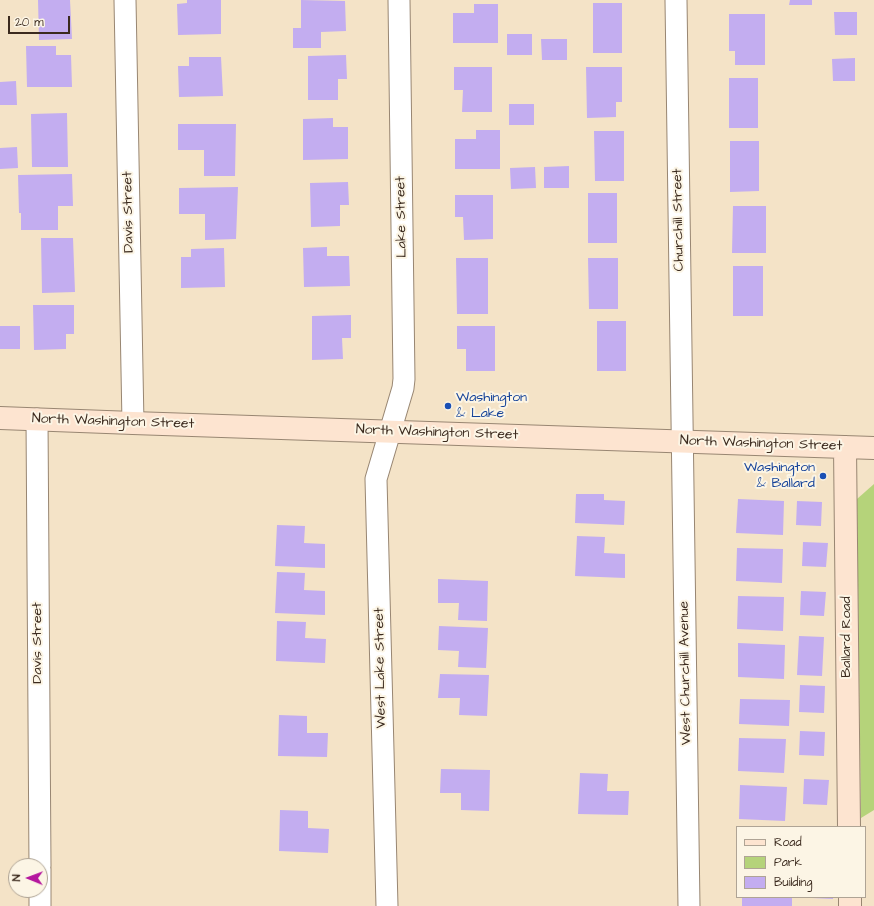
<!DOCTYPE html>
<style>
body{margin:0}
#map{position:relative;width:874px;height:906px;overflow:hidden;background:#f4e3c7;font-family:"Architects Daughter",sans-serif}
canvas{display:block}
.legend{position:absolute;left:736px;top:826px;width:130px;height:72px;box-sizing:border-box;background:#fcf5e5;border:1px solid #afa495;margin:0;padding:5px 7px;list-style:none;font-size:12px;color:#3b2a1e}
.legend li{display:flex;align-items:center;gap:8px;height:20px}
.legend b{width:20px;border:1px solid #afa495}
.north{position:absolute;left:8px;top:858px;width:40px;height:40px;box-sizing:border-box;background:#fcf5e5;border:1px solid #afa495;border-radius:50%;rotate:271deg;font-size:11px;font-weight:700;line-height:16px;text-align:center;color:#3b2a1e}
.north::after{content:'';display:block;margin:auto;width:14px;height:18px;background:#b5179e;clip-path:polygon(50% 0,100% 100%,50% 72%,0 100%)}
.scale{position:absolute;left:8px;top:16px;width:62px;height:18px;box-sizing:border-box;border:2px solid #3b2a1e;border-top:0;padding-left:5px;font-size:12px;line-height:14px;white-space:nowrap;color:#3b2a1e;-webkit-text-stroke:3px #fcf5e5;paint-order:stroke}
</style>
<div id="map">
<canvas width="874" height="906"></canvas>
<ul class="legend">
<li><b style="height:5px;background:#fde4d0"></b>Road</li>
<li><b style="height:11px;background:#b5d37a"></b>Park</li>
<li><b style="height:11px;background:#c3adf0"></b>Building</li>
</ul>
<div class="north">N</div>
<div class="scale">20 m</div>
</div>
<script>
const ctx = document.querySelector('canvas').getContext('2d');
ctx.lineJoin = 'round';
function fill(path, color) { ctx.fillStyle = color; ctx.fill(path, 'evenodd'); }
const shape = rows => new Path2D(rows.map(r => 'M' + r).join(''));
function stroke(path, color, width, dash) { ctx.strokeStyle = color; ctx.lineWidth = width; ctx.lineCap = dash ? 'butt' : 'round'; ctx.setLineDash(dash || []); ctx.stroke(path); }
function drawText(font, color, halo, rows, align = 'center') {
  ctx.font = font + ' "Architects Daughter",sans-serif'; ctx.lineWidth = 4; ctx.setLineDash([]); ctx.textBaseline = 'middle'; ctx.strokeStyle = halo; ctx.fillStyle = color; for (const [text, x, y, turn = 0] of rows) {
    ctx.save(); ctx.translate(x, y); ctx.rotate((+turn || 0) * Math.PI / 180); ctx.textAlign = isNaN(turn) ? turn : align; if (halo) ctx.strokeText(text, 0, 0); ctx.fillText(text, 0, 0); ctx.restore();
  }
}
fill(shape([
 [874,484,874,810,861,818,857,499]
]), '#b5d37a');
fill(shape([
 [38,0,70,0,72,39,39,40],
 [187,0,221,0,221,34,178,35,177,4,187,3],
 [301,0,345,1,346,31,321,32,321,48,293,48,293,28,301,28],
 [790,0,812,0,812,5,789,5],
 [593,3,622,3,622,53,593,53],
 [474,4,498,4,498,43,453,43,453,13,474,13],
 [834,12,857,12,857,35,835,35],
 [729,14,765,14,765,65,735,65,735,51,729,51],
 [507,34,532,34,532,55,507,55],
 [541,39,567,39,567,60,542,60],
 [26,46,56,46,56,55,71,55,72,87,27,87],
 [346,55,347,79,338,79,338,100,308,100,308,56],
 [189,57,221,57,223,96,179,97,178,66,189,66],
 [855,58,855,81,833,81,832,59],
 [454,67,492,67,492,112,462,112,463,90,454,90],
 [586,67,622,67,622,102,616,102,616,117,587,118],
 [729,78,758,78,758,128,729,128],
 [16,81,17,105,0,105,0,82],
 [509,104,534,104,534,125,509,125],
 [67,113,68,167,32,167,31,114],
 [333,118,333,127,348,127,348,159,303,160,303,119],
 [178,124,236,124,235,176,204,176,204,150,178,150],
 [476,130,500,130,500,169,455,169,455,139,476,139],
 [594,131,624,131,624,181,595,181],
 [730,141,759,141,759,191,730,192],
 [17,147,18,168,0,169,0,148],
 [569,166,569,188,544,188,544,167],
 [535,167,536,188,511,189,510,168],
 [72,174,73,206,58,206,58,230,21,230,21,213,19,213,18,175],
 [348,182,349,205,340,205,340,226,311,227,310,183],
 [238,187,236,239,205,240,205,214,179,214,179,188],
 [588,193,617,193,617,243,588,243],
 [455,195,493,195,493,239,464,240,463,217,455,217],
 [733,206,766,206,766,253,732,253],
 [41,238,73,238,75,292,42,293],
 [327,247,327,256,349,256,350,286,304,287,303,248],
 [224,248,225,287,181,288,181,257,191,257,191,249],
 [456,258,488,258,488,314,457,314],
 [588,258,618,258,618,309,589,309],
 [733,266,763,266,763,316,733,316],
 [33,305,74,305,74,334,66,334,66,349,34,350],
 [351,315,351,338,342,338,343,359,312,360,312,316],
 [597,321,626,321,626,371,597,371],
 [0,326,20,326,20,349,0,349],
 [457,326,495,326,495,371,466,371,466,349,457,349],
 [576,494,604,494,604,500,625,501,624,525,575,523],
 [738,499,784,501,783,535,736,533],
 [797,501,822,502,821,526,796,525],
 [277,525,305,526,304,543,325,544,325,568,275,566],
 [577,536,605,537,604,553,625,554,625,578,575,576],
 [803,542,828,543,826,567,802,566],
 [737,548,783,549,782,583,736,581],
 [277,572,305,573,304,590,325,591,325,615,275,613],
 [438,579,488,581,487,621,458,620,459,603,438,603],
 [801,591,826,592,824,616,800,615],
 [738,596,784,597,783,631,737,629],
 [277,621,306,622,305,638,326,639,325,663,276,661],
 [439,626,488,628,486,668,458,667,459,651,438,650],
 [799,636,824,637,822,676,797,675],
 [738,643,785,645,784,679,738,677],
 [440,674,489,675,487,716,459,715,460,698,438,698],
 [800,685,825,686,824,713,799,712],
 [740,699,790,700,789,726,739,724],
 [279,715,307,716,307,733,328,733,327,757,278,756],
 [800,731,825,732,824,756,799,755],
 [739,738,786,739,784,773,738,771],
 [441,769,490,770,489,811,461,810,461,793,440,793],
 [580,773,608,774,607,791,629,791,628,815,578,814],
 [804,779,829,780,827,805,803,804],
 [740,785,787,787,785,821,739,819],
 [280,810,308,811,308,828,329,829,328,853,279,851],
 [742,897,792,897,792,906,742,906],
 [812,897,833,897,833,899,812,898]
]), '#c3adf0');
const street = shape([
 [125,0,133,423],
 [676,0,689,906],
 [37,419,40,866],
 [40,869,40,906],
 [387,906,376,479,403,388,404,379,399,0]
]);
const secondary = shape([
 [0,418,133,423,874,448],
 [845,447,849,827],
 [850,897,850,906]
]);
stroke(street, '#988672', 23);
stroke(secondary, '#988672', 24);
stroke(street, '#fff', 21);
stroke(secondary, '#fde4d0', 22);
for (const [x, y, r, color] of [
 [448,406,4,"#1a4fb4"],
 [823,476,4,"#1a4fb4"]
]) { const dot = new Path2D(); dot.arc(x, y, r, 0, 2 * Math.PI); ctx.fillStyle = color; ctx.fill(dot); stroke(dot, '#fcf5e5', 1.5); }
drawText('14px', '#3b2a1e', '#fcf5e5', [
 ["Davis Street",129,212,-91],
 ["Lake Street",402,217,-91],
 ["Churchill Street",679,220,-91],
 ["North Washington Street",113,422,2],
 ["North Washington Street",437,433,2],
 ["North Washington Street",761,444,2],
 ["Ballard Road",847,637,-90],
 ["Davis Street",38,643,-90],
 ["West Lake Street",381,668,-91],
 ["West Churchill Avenue",686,673,-91]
]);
drawText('14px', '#164399', '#fcf5e5', [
 ["Washington",456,398],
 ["& Lake",456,414],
 ["Washington",815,468,"right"],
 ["& Ballard",815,484,"right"]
], 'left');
</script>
